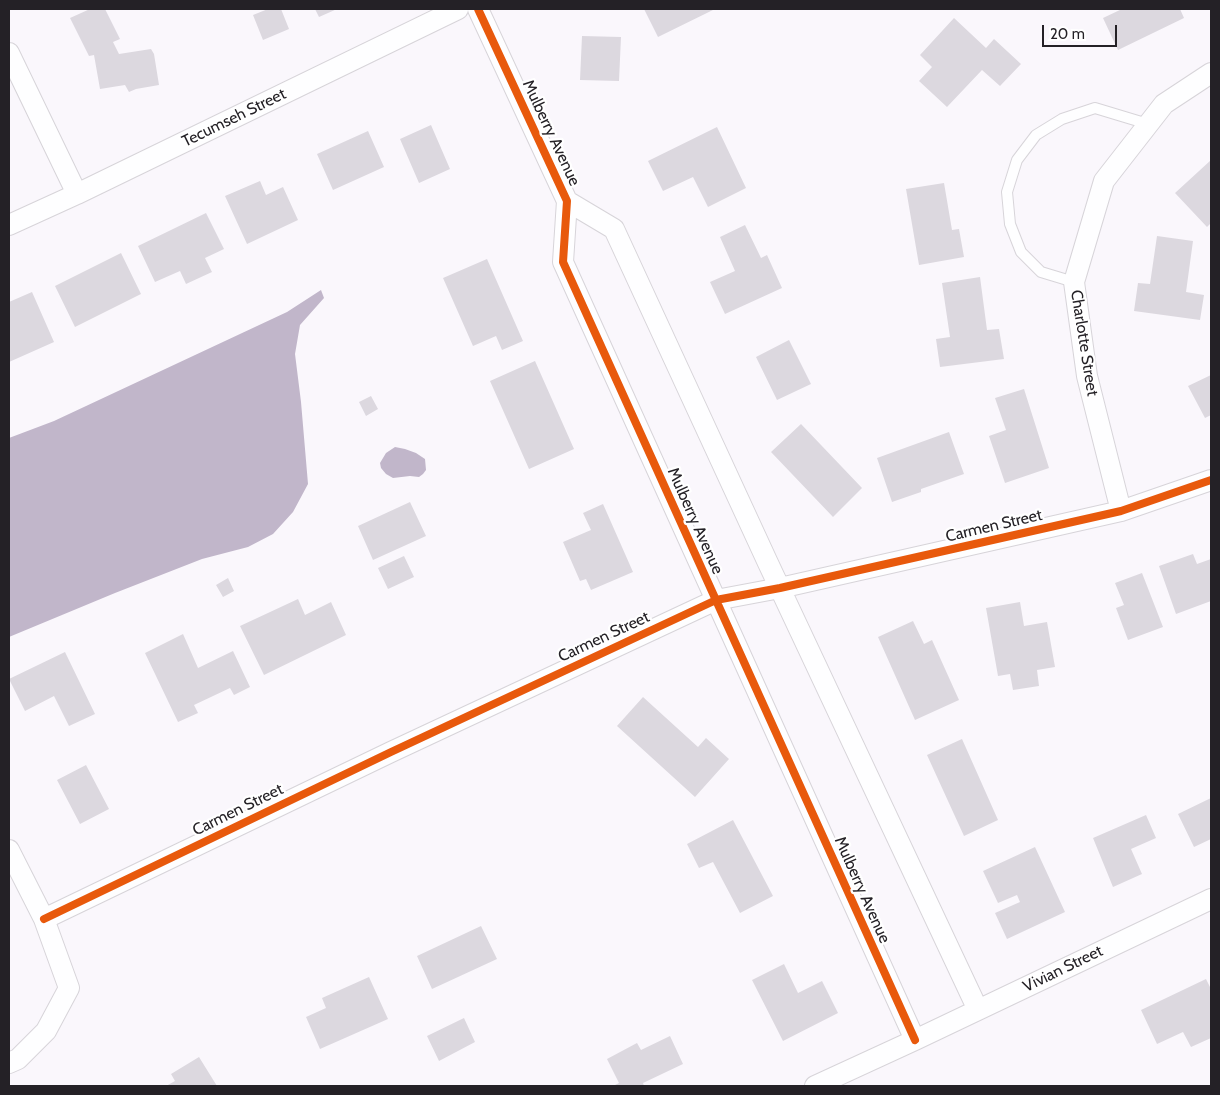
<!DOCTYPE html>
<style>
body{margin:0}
#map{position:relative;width:1220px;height:1095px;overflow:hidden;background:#faf7fc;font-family:Cabin,sans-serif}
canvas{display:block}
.frame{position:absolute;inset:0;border:10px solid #242126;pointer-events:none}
.scale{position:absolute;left:1042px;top:25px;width:75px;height:22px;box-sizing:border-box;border:2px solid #242126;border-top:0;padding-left:6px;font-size:15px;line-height:18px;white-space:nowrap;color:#242126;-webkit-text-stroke:4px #fff;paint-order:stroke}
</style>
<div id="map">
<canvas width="1220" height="1095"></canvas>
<div class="frame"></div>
<div class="scale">20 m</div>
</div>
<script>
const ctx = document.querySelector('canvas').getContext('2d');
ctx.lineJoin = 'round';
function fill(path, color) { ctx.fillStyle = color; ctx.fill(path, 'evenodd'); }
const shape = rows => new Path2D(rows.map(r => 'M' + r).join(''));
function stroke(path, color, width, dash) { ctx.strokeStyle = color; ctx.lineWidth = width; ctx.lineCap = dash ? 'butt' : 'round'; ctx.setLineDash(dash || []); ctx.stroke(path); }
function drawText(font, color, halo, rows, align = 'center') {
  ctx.font = font + ' Cabin,sans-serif'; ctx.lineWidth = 4.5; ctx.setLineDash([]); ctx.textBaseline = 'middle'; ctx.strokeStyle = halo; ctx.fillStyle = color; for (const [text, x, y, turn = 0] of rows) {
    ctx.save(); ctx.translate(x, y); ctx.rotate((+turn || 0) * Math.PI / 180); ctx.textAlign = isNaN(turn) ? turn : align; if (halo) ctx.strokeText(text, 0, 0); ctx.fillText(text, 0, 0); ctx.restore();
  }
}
fill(shape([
 [321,290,324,298,300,325,295,354,301,402,308,484,293,512,273,534,248,547,202,559,115,593,9,637,9,438,54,421,287,312],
 [395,447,405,449,416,453,425,459,426,470,423,474,419,477,410,476,393,478,386,474,381,468,380,463,386,453]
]), '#c1b6ca');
fill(shape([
 [90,9,105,9,120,39,113,42,119,54,151,49,154,54,159,85,136,89,129,92,125,85,100,89,94,55,89,56,70,18],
 [268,9,281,9,289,29,263,40,253,15],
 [315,9,337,9,319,17],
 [644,9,715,9,658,37],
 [1122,9,1180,9,1184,18,1118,50,1103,18],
 [954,18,986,48,994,39,1021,64,1000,86,982,70,947,107,919,81,932,67,920,55],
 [582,36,621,37,619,81,580,80],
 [431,125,450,169,419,183,400,139],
 [717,127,746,188,708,207,693,177,663,191,648,161],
 [368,131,384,167,333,190,317,154],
 [1211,160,1211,223,1207,227,1175,193],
 [260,181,266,195,283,187,298,220,247,244,225,196],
 [944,183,952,230,959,229,964,257,919,265,906,189],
 [206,213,224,249,205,258,212,272,186,284,180,271,155,282,138,246],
 [745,225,761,258,767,255,782,288,725,314,710,282,735,271,720,237],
 [1157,236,1193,241,1186,292,1204,295,1200,320,1134,311,1138,283,1150,284],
 [121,253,141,294,75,327,55,286],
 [487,259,523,341,502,350,496,336,473,346,443,278],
 [980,277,987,330,999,329,1004,359,940,367,936,339,950,337,942,283],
 [32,292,54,342,9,362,9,302],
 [789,340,811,384,777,400,756,357],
 [535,361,574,449,529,469,490,381],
 [1211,375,1211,415,1205,418,1188,386],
 [1024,389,1049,468,1005,483,989,436,1006,430,995,398],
 [371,396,378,409,366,416,359,402],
 [801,424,862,488,833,517,771,452],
 [949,432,964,474,921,489,921,492,892,502,877,458],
 [410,502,426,536,373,560,358,526],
 [603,504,633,572,591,590,586,579,580,581,563,542,591,530,583,513],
 [1193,554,1197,564,1211,559,1211,601,1176,614,1159,566],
 [404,556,414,577,388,589,378,568],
 [1142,573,1163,627,1128,640,1116,608,1124,605,1115,583],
 [228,578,234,591,223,597,216,585],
 [298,599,305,615,331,602,346,635,264,675,240,626],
 [1020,602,1024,626,1047,622,1055,667,1037,670,1039,686,1013,690,1010,674,998,676,986,608],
 [913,621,924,644,932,640,959,700,915,720,878,637],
 [183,634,198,668,233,651,250,687,234,695,230,688,194,705,198,713,178,722,145,653],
 [65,652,95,714,69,726,54,696,25,711,9,679],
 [643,697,698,747,706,738,729,759,695,797,617,726],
 [962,739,998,820,964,836,927,755],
 [86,765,109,809,80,824,57,780],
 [1211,798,1211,839,1194,847,1178,814],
 [1146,815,1156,838,1131,849,1142,874,1113,887,1093,838],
 [733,820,773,896,740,913,713,862,699,868,687,844],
 [1035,847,1065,912,1007,939,995,913,1020,902,1017,895,998,903,983,871],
 [481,926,497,959,432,989,417,956],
 [784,964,798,993,822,981,838,1013,783,1041,752,980],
 [369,977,388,1019,320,1049,306,1017,326,1008,322,998],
 [1206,979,1211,989,1211,1038,1191,1047,1183,1032,1157,1044,1141,1010],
 [464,1018,475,1042,439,1061,427,1036],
 [670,1036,683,1064,643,1083,644,1086,613,1086,619,1083,607,1059,637,1043,641,1050],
 [199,1057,217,1086,166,1086,175,1081,171,1074]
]), '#dcd8df');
const lane = shape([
 [1074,282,1041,272,1021,252,1010,224,1007,192,1017,160,1036,135,1062,119,1095,108,1148,124]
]);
const street = shape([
 [478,9,567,201,563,262,915,1040],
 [9,53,77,194],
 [567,201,614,229,768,563,978,1010],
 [9,225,77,194,458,9],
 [1121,511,1087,376,1074,282,1104,181,1164,104,1211,73],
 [9,850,44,919,69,988,46,1031,18,1059,9,1063],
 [44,919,391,752,716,600,780,588,1121,511,1211,480],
 [815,1086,915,1040,1211,899]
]);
stroke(lane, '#d7d4d9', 12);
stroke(street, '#d7d4d9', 22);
stroke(lane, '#fefeff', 10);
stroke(street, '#fefeff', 20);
stroke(shape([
 [478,9,567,201,563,262,915,1040],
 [44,919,391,752,716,600,780,588,1121,511,1211,480]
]), '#e8590c', 8);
drawText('16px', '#242126', '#fff', [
 ["Tecumseh Street",234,118,-26],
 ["Mulberry Avenue",551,133,65],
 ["Charlotte Street",1084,343,81],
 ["Mulberry Avenue",695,521,66],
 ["Carmen Street",994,526,-13],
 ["Carmen Street",604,637,-25],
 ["Carmen Street",238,810,-26],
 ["Mulberry Avenue",862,890,66],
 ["Vivian Street",1063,969,-26]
]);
</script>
